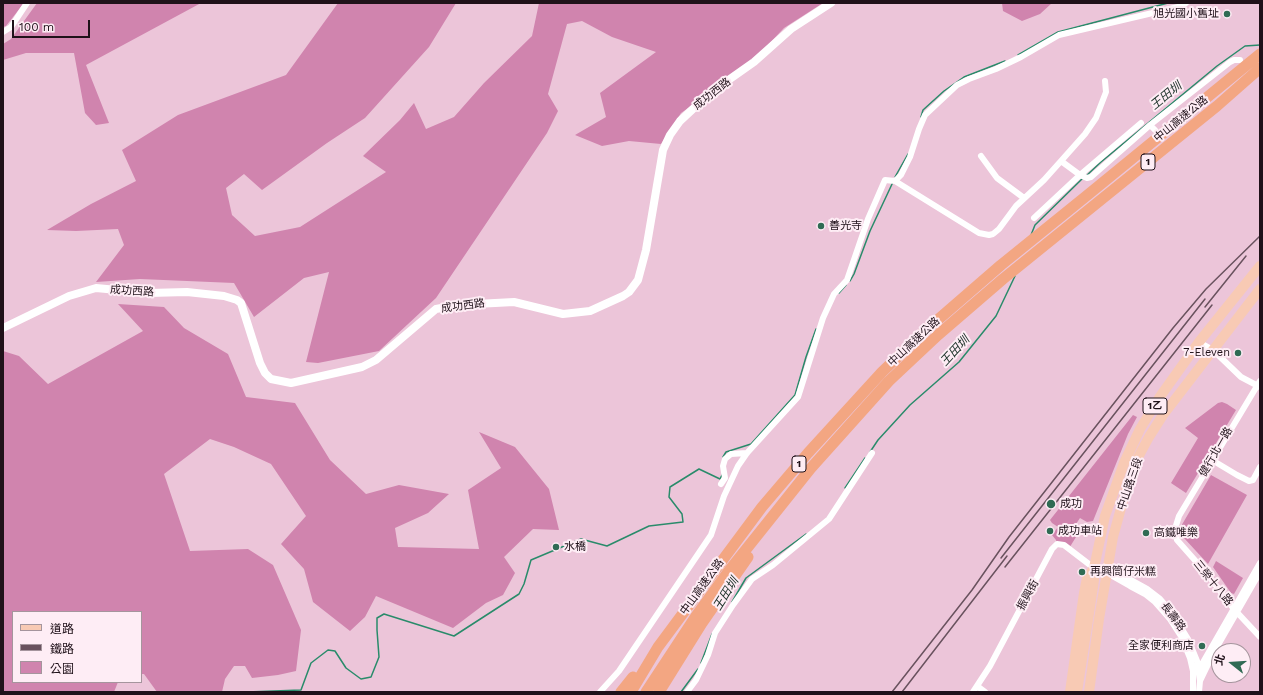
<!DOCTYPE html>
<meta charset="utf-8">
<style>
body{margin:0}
#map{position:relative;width:1263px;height:695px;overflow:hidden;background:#ecc5d9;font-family:"Work Sans","Noto Sans TC",sans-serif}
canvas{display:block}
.frame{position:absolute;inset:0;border:4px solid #1f1119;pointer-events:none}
.legend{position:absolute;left:12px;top:611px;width:130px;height:72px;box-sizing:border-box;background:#feedf5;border:1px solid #a5959d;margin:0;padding:5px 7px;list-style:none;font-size:12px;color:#1f1119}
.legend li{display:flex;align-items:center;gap:8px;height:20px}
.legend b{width:20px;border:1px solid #a5959d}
.north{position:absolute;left:1211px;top:643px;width:40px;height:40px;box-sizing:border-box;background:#feedf5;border:1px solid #a5959d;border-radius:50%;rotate:287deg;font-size:11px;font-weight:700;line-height:16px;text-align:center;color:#1f1119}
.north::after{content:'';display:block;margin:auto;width:14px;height:18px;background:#306b54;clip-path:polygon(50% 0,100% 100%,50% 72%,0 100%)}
.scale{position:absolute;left:12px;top:20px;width:78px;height:18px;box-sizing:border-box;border:2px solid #1f1119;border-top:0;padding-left:5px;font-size:12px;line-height:14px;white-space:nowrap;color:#1f1119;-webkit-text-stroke:3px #feedf5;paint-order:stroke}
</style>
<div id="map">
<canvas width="1263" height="695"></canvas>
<div class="frame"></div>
<ul class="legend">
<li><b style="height:5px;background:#f8cab4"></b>道路</li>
<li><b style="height:5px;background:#69525e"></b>鐵路</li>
<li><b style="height:11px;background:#d084ae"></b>公園</li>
</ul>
<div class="north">北</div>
<div class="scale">100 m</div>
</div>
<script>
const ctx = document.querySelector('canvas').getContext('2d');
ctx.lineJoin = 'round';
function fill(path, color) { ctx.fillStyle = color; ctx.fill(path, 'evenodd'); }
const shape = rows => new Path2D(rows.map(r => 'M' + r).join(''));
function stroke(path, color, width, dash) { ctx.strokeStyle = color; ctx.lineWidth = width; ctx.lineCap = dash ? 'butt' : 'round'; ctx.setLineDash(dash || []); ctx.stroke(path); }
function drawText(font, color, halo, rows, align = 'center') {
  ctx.font = font + ' "Work Sans","Noto Sans TC",sans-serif'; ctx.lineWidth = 4; ctx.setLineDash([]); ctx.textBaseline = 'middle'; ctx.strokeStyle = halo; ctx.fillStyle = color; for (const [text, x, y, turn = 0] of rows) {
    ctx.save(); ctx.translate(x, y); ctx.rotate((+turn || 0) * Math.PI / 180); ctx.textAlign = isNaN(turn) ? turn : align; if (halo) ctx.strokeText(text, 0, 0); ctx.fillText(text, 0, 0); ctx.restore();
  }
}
fill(shape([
 [3,3,24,3,6,26,3,27],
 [37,3,201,3,86,65,109,123,96,125,85,113,74,53,26,53,3,60,3,44,11,39],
 [338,3,456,3,429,47,365,118,327,143,262,190,244,174,226,188,232,215,255,236,300,227,386,172,363,156,400,120,414,103,426,129,454,117,484,83,532,36,539,3,823,3,784,28,749,65,681,113,661,144,629,141,602,146,575,135,606,117,600,93,656,52,612,37,582,21,567,24,548,94,558,111,547,133,436,298,379,351,318,363,306,362,329,272,304,278,254,317,234,283,140,279,96,282,124,245,118,229,76,231,47,230,91,204,136,181,122,150,178,115,286,75],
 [1002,3,1052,3,1040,14,1022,21,1003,11],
 [118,304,164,307,184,328,228,354,246,397,295,403,330,460,366,494,399,485,449,494,428,513,395,528,398,547,479,549,468,490,501,468,479,432,515,447,549,489,559,530,533,529,504,557,515,573,503,595,486,603,453,628,376,596,365,617,350,631,313,602,304,569,281,544,306,516,271,464,234,447,210,439,164,474,190,551,248,549,273,565,301,630,296,671,278,675,252,678,245,666,234,666,225,679,222,692,157,692,144,674,141,674,141,612,13,612,13,682,118,682,114,692,3,692,3,351,19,356,48,384,143,331],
 [1222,402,1227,404,1236,410,1186,493,1171,483,1198,438,1185,428,1218,403],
 [1133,415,1137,417,1128,434,1093,521,1087,522,1080,518,1070,533,1076,537,1068,550,1057,544,1056,540,1052,535,1058,527,1052,523,1050,520],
 [1211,475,1247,495,1208,564,1184,538,1181,533,1180,528],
 [1216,561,1243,578,1234,594,1231,593,1213,567]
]), '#d084ae');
stroke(shape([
 [1018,55,1058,32,1168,3],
 [921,117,923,110,944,91,964,77,1005,61],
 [1086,176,1101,162,1217,66,1245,46,1260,45],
 [895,177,908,154],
 [1031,235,1035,225,1083,178],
 [850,281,854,274,870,231,893,182],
 [839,293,846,285],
 [870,452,878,440,910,405,959,362,996,316,1015,276],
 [723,457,726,452,751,444,795,395,806,357,816,329],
 [845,488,865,458],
 [732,602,746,578,806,534],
 [701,663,712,634],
 [247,692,301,690,311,663,328,650,335,651,346,668,361,679,371,677,379,657,377,630,377,618,384,614,454,636,519,594,524,584,531,560,581,539,607,546,649,526,683,522,682,514,669,497,670,487,699,469,720,479,722,475],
 [681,692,698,669]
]), '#298b6a', 1.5);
stroke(shape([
 [3,32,11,27,27,3],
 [1150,125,1230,62,1234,60,1240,60],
 [981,156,997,178,1024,198],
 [1061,161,1085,134,1096,118,1106,92,1105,81],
 [895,181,901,175,910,157,919,129,925,115,957,85,969,79,996,69,1021,57,1059,35,1178,7,1186,3],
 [1034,218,1080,175,1141,123],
 [1199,342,1213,350,1241,377,1260,387],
 [1260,381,1179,516,1174,532,1177,540,1208,575,1233,608,1260,637],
 [1212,460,1237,475,1249,481,1253,480,1260,467],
 [721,484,725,478,723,466,725,459,731,454,747,453],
 [1107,573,1118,573,1147,589,1160,599,1172,613,1188,639,1197,661,1200,681,1199,692],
 [1198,671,1260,563],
 [1200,681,1214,652,1260,572],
 [977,686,985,692],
 [600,692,619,671,711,535,724,496,738,466,747,453,798,397,823,318,834,294,847,280,868,219,885,180,895,181,979,233,989,235,993,234,999,229,1016,206,1044,180,1061,161,1080,175,1087,178,1091,177,1150,125,1155,130],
 [687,692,696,680,708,655,715,633,733,605,752,579,773,565,829,519,872,453],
 [973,692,990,666,1052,549,1057,544,1064,545,1094,568,1107,573,1130,586,1145,594,1155,602,1170,619,1181,636,1190,658,1193,671,1193,692]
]), '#fff', 6);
stroke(shape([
 [3,328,69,296,96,288,149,293,187,292,224,296,237,300,241,303,260,363,265,373,271,379,291,383,362,367,376,360,436,309,457,305,514,302,563,314,590,311,623,296,629,292,638,280,646,250,663,150,670,135,680,121,710,93,754,62,791,29,831,3]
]), '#fff', 8);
stroke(shape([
 [1070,692,1084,593,1087,578,1094,568],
 [1077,692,1094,580,1094,568,1105,516,1124,463,1140,429,1159,398,1199,342,1260,266],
 [1089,692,1099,619,1113,537,1126,490,1135,463,1149,437,1163,415,1260,289]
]), '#f8cab4', 10);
stroke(shape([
 [621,692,633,677],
 [631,692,658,647,762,507,808,453,882,372,926,330,1001,265,1090,193,1260,54],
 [646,692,696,616,728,572,811,468,889,381,938,335,1003,279,1217,106,1260,68],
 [659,692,702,623,748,557]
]), '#f3a682', 11);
stroke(shape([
 [1205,307,1246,256],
 [1001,558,1205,299],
 [1005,567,1212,305],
 [892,692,972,590,1009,537,1173,328,1206,289,1260,236],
 [902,692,1007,556]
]), '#69525e', 1.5);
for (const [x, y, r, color] of [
 [1227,14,4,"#306b54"],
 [821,226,4,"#306b54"],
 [1238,353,4,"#306b54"],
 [1051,504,5,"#306b54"],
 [1050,531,4,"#306b54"],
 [1146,533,4,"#306b54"],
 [556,547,4,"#306b54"],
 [1082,572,4,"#306b54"],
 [1202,646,4,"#306b54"]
]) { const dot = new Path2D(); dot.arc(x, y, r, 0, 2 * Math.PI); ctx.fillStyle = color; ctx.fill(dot); stroke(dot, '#feedf5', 1.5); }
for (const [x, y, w] of [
 [1148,162,14],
 [1155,406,24],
 [799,464,14]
]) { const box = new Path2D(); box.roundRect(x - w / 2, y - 8, w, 16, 3); ctx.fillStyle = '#feedf5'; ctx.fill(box); stroke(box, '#1f1119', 1); }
drawText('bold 10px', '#1f1119', null, [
 ["1",1148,162],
 ["1乙",1155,406],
 ["1",799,464]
]);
drawText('11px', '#1f1119', '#feedf5', [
 ["旭光國小舊址",1219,14,"right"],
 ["善光寺",829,226],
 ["7-Eleven",1230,353,"right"],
 ["成功",1060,504],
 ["成功車站",1058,531],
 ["高鐵唯樂",1154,533],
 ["水橋",564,547],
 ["再興筒仔米糕",1090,572],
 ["全家便利商店",1194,646,"right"]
], 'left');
drawText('11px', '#1f1119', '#feedf5', [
 ["成功西路",712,94,-38],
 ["中山高速公路",1181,119,-39],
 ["成功西路",132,291,4],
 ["成功西路",463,306,-7],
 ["中山高速公路",914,342,-43],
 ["健行北一路",1216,452,-60],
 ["中山路三段",1130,484,-71],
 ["三榮十八路",1213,583,51],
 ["中山高速公路",702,587,-54],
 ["振興街",1028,595,-62],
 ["長壽路",1173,617,53]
]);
drawText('italic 12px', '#1a3027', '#feedf5', [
 ["王田圳",1166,96,-39],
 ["王田圳",955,351,-47],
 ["王田圳",726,594,-58]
]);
</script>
